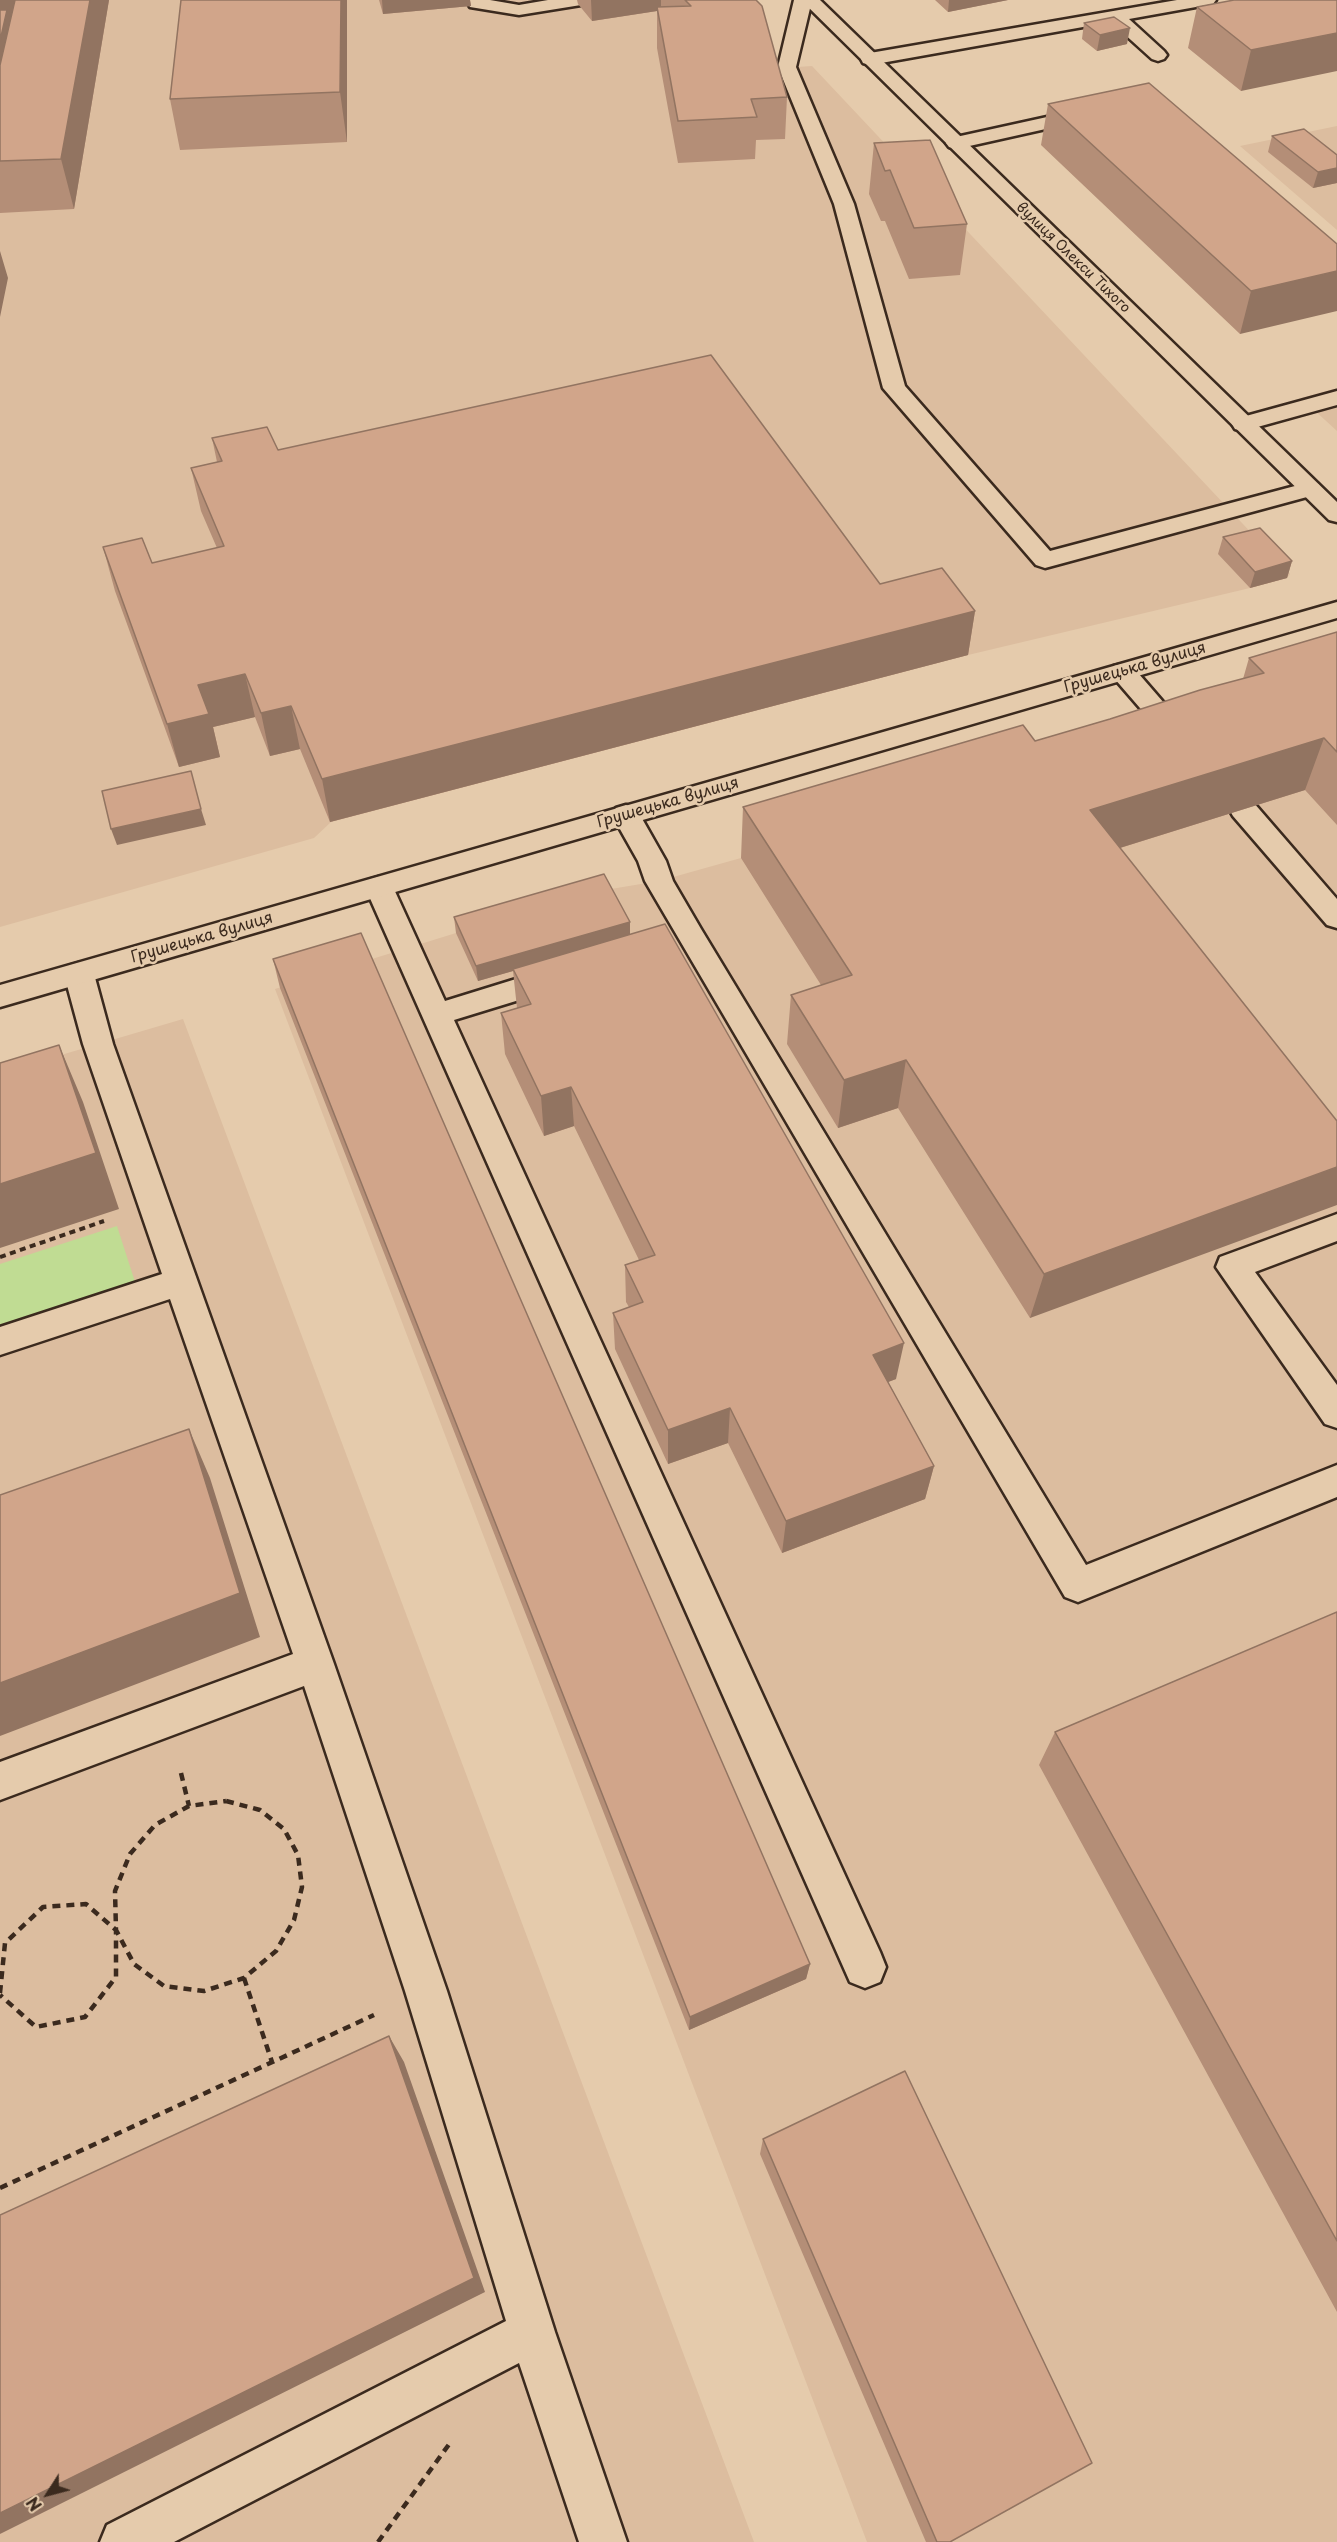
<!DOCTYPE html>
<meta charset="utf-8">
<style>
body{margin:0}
#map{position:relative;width:1337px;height:2542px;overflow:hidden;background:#e5cbac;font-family:"Playpen Sans",sans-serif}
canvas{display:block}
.north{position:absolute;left:18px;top:2464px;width:60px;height:60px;-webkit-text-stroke:4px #e5cbac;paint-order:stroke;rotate:234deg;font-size:16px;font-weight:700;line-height:24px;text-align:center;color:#3b2a1e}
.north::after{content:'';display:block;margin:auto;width:21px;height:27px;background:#3b2a1e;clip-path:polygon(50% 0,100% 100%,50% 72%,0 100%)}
</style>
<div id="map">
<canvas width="1337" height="2542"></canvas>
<div class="north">N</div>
</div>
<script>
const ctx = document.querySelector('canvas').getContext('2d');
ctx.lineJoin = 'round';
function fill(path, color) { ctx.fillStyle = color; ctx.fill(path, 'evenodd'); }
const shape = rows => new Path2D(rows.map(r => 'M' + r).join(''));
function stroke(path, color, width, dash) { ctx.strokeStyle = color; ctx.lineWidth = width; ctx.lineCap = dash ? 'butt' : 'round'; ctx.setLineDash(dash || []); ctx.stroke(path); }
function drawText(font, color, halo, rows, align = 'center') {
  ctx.font = font + ' "Playpen Sans",sans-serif'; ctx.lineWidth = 5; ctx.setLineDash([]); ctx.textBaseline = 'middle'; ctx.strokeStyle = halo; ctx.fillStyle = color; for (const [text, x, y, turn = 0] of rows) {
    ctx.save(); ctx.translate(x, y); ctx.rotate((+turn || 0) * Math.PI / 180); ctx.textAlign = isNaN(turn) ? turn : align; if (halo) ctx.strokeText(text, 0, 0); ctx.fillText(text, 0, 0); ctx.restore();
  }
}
fill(shape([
 [0,0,721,0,768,69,812,66,1290,574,1287,578,1250,588,968,655,331,822,314,838,0,927],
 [1337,126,1337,230,1240,146],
 [1337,388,1337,431,1301,398],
 [1337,679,1337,2542,867,2542,275,989,456,933,605,890,659,881,741,858],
 [183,1019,754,2542,0,2542,0,1073]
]), '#dcbd9f');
fill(shape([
 [117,1226,136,1285,0,1331,0,1264]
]), '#c0dc93');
const service = shape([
 [466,0,490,0,519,5,548,0,590,0,587,4,581,5,519,15,470,7,466,0],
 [794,0,812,0,796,67,854,204,905,386,1050,551,1310,482,1318,484,1322,489,1318,494,1045,568,1036,565,883,388,834,204,778,67,794,0],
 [1177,0,1216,0,1213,4,1207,5,1129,19,1164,51,1167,55,1164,59,1158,61,1152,59,1111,22,870,65,863,63,861,59,863,55,870,53,1177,0],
 [1088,108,1095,110,1098,114,1095,118,956,149,949,147,946,143,949,139,956,137,1088,108],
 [1337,391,1337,405,1243,431,1235,429,1232,424,1235,419,1337,391],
 [1123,664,1132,666,1190,733,1194,739,1190,745,1181,748,1172,745,1114,678,1110,672,1114,666,1123,664],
 [1243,800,1253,802,1337,899,1337,928,1327,925,1233,816,1229,809,1233,802,1243,800],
 [626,805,636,808,666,861,673,881,701,929,1086,1565,1337,1465,1337,1497,1078,1602,1065,1597,645,881,638,861,612,815,616,808,626,805],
 [379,877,389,880,393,887,445,1001,558,966,568,969,573,977,568,985,454,1020,880,1952,886,1967,880,1982,865,1988,850,1982,365,887,369,880,379,877],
 [79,963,89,966,94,974,113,1044,334,1664,447,1991,555,2332,627,2542,579,2542,519,2363,174,2542,100,2542,107,2525,506,2321,405,1991,304,1686,0,1800,0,1762,293,1654,170,1299,0,1355,0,1327,162,1274,83,1044,64,974,69,966,79,963],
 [1337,1214,1337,1241,1255,1272,1337,1385,1337,1428,1325,1424,1216,1267,1220,1257,1337,1214]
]);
const minor = shape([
 [801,0,820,0,1337,502,1337,522,1329,520,801,0],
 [1337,602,1337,618,0,1007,0,985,1337,602]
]);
stroke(service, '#3b2a1e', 5);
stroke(minor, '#3b2a1e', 5);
stroke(shape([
 [0,1257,104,1221]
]), '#3b2a1e', 4, [6, 4.5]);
stroke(shape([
 [181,1773,189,1806],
 [226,1801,260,1810,284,1829,298,1855,302,1887,294,1920,276,1951,244,1978,204,1991,164,1986,134,1964,116,1930,115,1891,130,1854,155,1825,189,1806,226,1801],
 [244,1978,272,2062],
 [0,1993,5,1943,43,1907,86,1904,116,1930,116,1977,85,2017,36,2027,0,1995],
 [0,2188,374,2015],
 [378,2542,450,2443]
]), '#3b2a1e', 4.5, [8, 6]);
fill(service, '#e5cbac');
fill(minor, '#e5cbac');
fill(shape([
 [0,0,109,0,74,209,0,213],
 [181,0,347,0,347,142,180,150,170,99],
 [379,0,470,0,471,6,383,14],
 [577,0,756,0,787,97,785,139,756,140,755,159,678,163,657,48,657,11,592,21,578,4],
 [935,0,1008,0,948,12],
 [1337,0,1241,91,1188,48,1197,7],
 [1084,23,1127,44,1097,51,1082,39],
 [1048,104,1337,244,1240,334,1041,145],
 [1272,136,1337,155,1337,183,1313,188,1268,152],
 [874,143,967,224,960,275,909,279,885,221,881,221,869,194],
 [212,438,278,450,880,584,975,611,968,655,330,822,300,749,270,756,255,717,213,727,220,757,179,767,115,591,103,547,152,563,217,548,201,511,191,468,217,462],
 [1223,537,1292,561,1287,578,1250,588,1218,554],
 [1337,632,1337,825,1305,790,1120,848,1337,1121,1030,1318,898,1108,838,1128,787,1044,791,995,821,985,741,858,743,807,1035,741,1110,719,1243,679,1249,658],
 [454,917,630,922,630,934,896,1379,888,1382,934,1466,925,1499,782,1553,728,1443,668,1464,615,1349,613,1313,629,1307,626,1302,625,1265,639,1260,574,1126,544,1136,505,1054,501,1013,517,1008,513,971,478,981,456,933],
 [273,959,810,1964,806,1979,689,2030,280,988],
 [1337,1612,1337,2312,1039,1765,1055,1732],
 [763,2139,950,2542,926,2542,760,2154]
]), '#b48e77');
fill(shape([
 [0,0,25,0,0,152],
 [90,0,109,0,74,209,61,159],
 [341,0,347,0,347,142,340,92],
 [382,0,470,0,471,6,383,14],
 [591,0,661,0,661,10,657,7,657,11,592,21],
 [949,0,1008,0,948,12],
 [1130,28,1127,44,1097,51,1100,35],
 [1337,33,1337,71,1241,91,1251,50],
 [1337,168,1337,183,1313,188,1318,172],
 [0,251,8,278,0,317],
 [1337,271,1337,311,1240,334,1251,291],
 [1292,561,1287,578,1250,588,1255,572],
 [975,611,968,655,330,822,322,779],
 [245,674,255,717,213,727,220,757,179,767,167,724,198,685],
 [291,706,300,749,270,756,261,713],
 [1324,738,1305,790,1078,861,1090,810],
 [201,809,206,825,117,845,111,829],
 [630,922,630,937,513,969,513,971,478,981,476,966],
 [59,1045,83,1102,119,1209,0,1248,0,1184],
 [906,1060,898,1108,838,1128,844,1080],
 [571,1087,574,1126,544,1136,541,1096],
 [1337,1167,1337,1205,1030,1318,1044,1274],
 [904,1343,896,1379,867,1390,873,1355],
 [730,1408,728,1443,668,1464,668,1430],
 [189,1429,210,1478,260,1637,0,1736,0,1683],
 [934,1466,925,1499,782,1553,786,1521],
 [810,1964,806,1979,689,2030,690,2017],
 [389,2036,404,2062,485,2292,0,2534,0,2513]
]), '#927461');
const building = shape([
 [15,0,90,0,61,159,0,161,0,65,15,0],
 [181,0,341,0,340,92,170,99,181,0],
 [685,0,756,0,762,6,787,97,751,99,757,117,678,121,657,7,691,6,685,0],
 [1234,0,1337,0,1337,33,1251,50,1197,7,1234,0],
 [0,10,7,10,0,41,0,10],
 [1114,17,1130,28,1100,35,1084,23,1114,17],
 [1149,83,1337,244,1337,271,1251,291,1048,104,1149,83],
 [1304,129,1337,155,1337,168,1318,172,1272,136,1304,129],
 [930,140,967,224,914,228,890,170,885,171,874,143,930,140],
 [711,355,880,584,942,568,975,611,322,779,291,706,261,713,245,674,198,685,209,714,167,724,103,547,142,538,152,563,224,546,191,468,222,461,212,438,267,427,278,450,711,355],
 [1260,528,1292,561,1255,572,1223,537,1260,528],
 [1337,632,1337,752,1324,738,1090,810,1337,1121,1337,1167,1044,1274,906,1060,844,1080,791,995,852,975,743,807,1023,725,1035,741,1110,719,1200,690,1264,673,1249,658,1337,632],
 [191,771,201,809,111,829,102,791,191,771],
 [604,874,630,922,476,966,454,917,604,874],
 [665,924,904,1343,873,1355,934,1466,786,1521,730,1408,668,1430,613,1313,643,1302,625,1265,655,1255,571,1087,541,1096,501,1013,531,1004,513,969,665,924],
 [361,933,810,1964,690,2017,273,959,361,933],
 [59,1045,96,1153,0,1184,0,1063,59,1045],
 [189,1429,240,1593,0,1683,0,1495,189,1429],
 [1337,1612,1337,2241,1055,1732,1337,1612],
 [389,2036,474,2278,0,2513,0,2215,389,2036],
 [905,2071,1092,2463,950,2542,937,2542,763,2139,905,2071]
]);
fill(building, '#d1a58a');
stroke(building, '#927461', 1.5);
drawText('14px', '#3b2a1e', '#e5cbac', [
 ["вулиця Олекси Тихого",1073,258,44]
]);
drawText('16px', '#3b2a1e', '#e5cbac', [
 ["Грушецька вулиця",1135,668,-16],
 ["Грушецька вулиця",668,803,-16],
 ["Грушецька вулиця",202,938,-16]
]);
</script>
